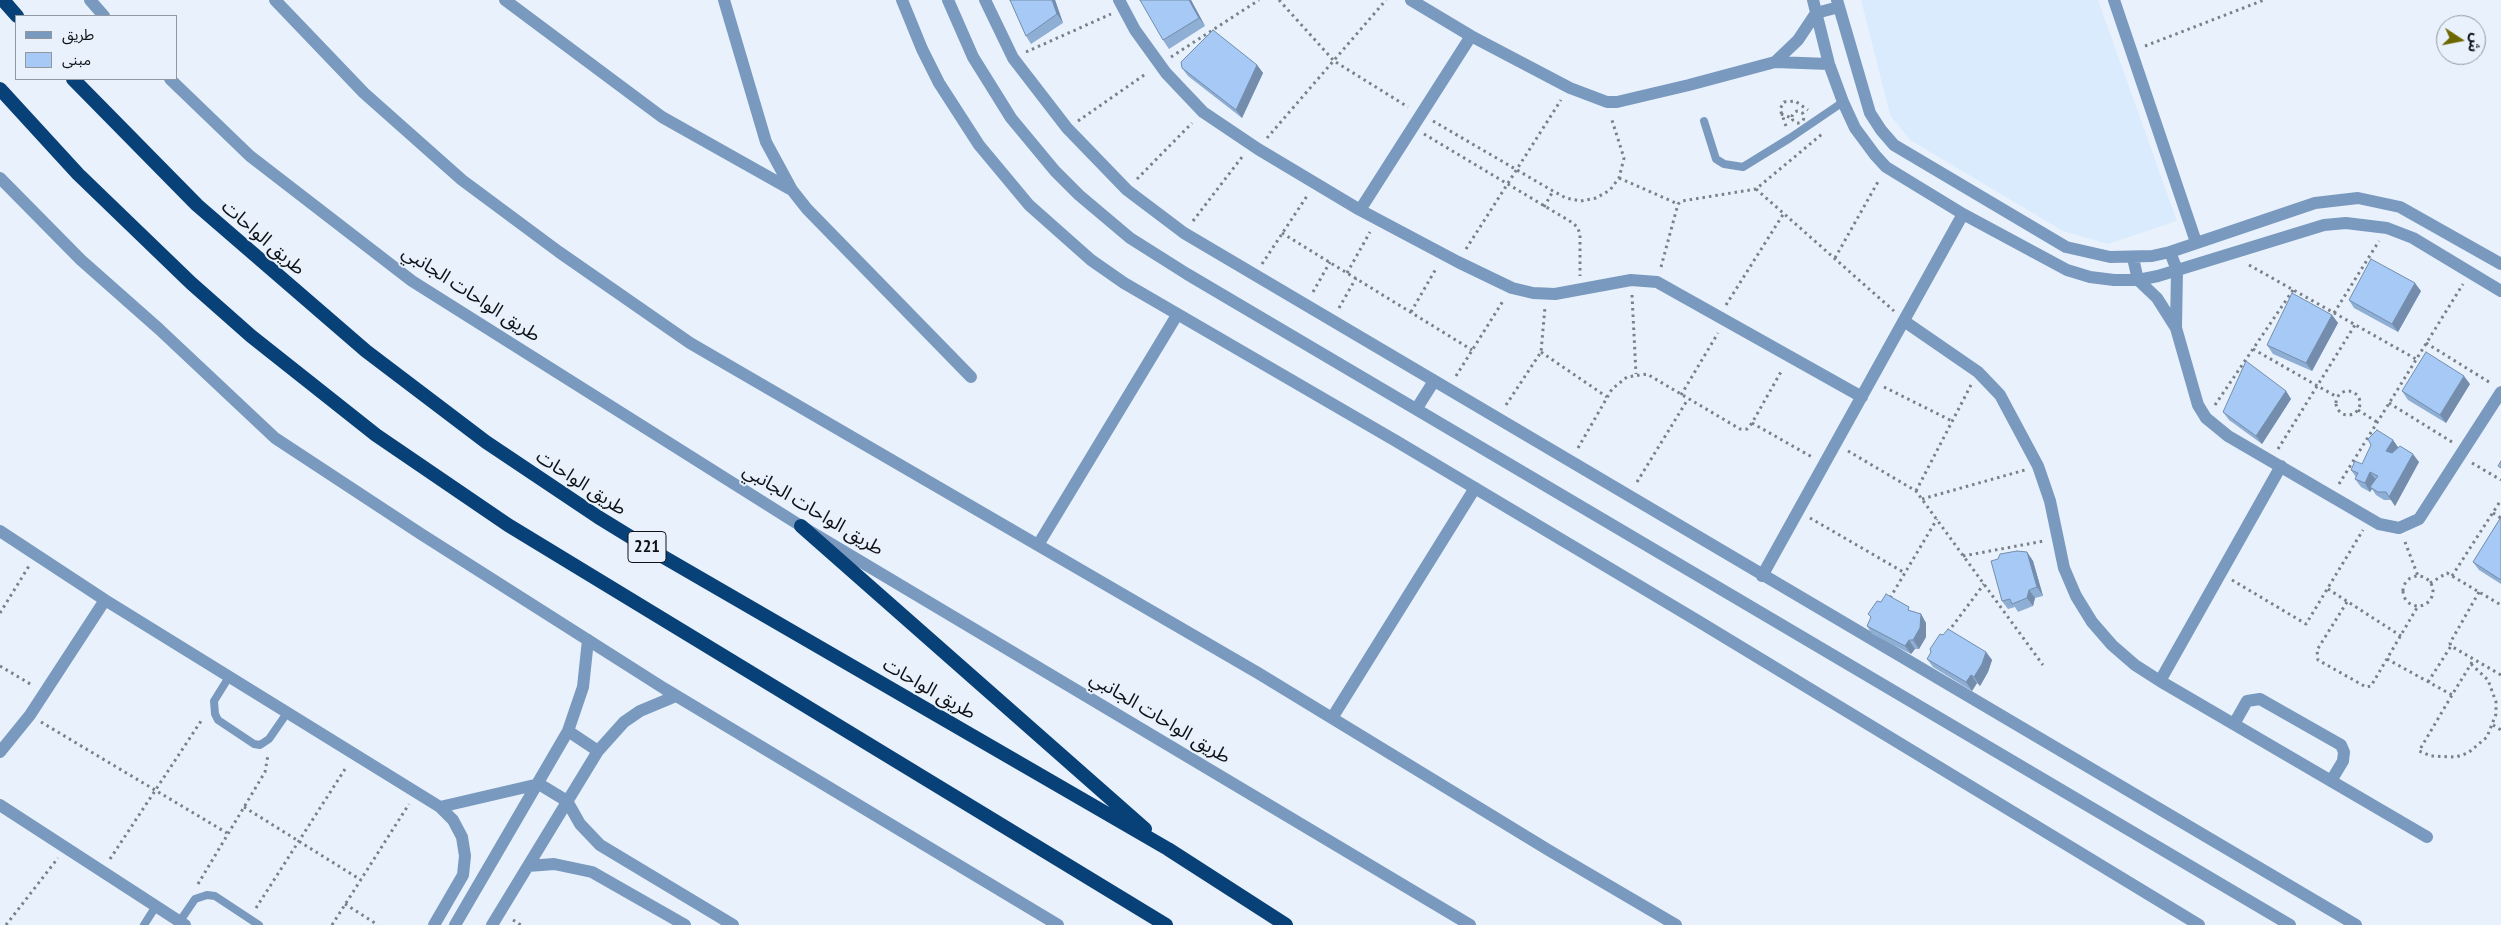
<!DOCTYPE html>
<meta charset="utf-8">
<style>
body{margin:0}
#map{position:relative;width:2501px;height:925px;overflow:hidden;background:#e9f2fc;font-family:"PT Sans Narrow","Noto Sans Arabic",sans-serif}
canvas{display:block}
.legend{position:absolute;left:15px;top:15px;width:162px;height:65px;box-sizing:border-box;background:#e9f2fc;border:1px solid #9298a0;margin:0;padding:6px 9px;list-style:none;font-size:15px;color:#0f1217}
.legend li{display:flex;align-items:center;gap:10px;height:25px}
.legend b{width:25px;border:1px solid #9298a0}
.north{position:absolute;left:2436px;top:15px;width:50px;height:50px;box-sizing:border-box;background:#e9f2fc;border:1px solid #9298a0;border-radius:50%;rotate:101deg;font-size:14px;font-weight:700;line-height:20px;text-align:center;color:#0f1217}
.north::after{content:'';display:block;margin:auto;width:18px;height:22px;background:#6e6700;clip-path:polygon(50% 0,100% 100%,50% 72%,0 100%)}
</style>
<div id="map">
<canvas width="2501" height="925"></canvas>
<ul class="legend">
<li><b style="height:6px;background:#7999bf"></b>طريق</li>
<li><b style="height:14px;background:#a6caf5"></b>مبنى</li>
</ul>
<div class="north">ش</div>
</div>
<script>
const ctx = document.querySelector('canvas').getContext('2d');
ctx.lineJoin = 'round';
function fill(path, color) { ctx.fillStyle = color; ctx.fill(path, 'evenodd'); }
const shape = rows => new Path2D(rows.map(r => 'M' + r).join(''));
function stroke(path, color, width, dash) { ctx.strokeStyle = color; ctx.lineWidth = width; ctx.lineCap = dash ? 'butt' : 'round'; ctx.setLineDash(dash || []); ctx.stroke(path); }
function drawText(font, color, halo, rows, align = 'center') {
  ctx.font = font + ' "PT Sans Narrow","Noto Sans Arabic",sans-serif'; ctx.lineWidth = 4; ctx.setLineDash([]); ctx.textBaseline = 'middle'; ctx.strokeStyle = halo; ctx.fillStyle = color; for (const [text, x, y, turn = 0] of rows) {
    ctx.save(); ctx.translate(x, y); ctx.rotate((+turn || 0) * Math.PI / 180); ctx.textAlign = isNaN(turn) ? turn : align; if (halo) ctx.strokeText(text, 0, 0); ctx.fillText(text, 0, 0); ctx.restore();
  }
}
fill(shape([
 [1861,0,2098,0,2177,221,2108,244,2063,231,1910,140,1890,115]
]), '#dbebfe');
stroke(shape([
 [1279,0,1334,61,1408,107],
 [2145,46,2264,0],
 [1026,52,1111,14],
 [1171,57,1259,0],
 '1792 117a6 6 0 1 1 12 0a6 6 0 1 1-12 0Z',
 [1781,114,1792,118],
 [1078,121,1147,73],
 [1433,121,1553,191,1566,198,1581,201,1596,198,1610,190,1619,178,1624,158,1611,117],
 [1786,126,1780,109,1784,102,1795,101,1808,110],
 [1424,134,1573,223,1578,228,1580,235,1580,276],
 [1267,138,1386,0],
 [1619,178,1678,204],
 [1137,179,1192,123],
 [1756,189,1894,311],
 [1544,207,1553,191],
 [1193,221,1242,157],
 [1282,233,1472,350],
 [1466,249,1561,100],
 [1835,258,1879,180],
 [1262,264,1307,196],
 [2249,265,2416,359],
 [1661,267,1678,204,1682,201,1756,189,1822,134],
 [1347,273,1370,232],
 [1313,292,1330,262],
 [1632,295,1636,374],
 [1726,305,1784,213],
 [1339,308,1356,278],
 [1411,312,1437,267],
 [2334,313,2379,241],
 [2426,343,2489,382],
 [2253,349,2337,397],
 [1541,352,1607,397],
 [1456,376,1503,301],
 [1884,387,1952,421],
 '2336 403a12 12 0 1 1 24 0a12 12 0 1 1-24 0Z',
 [1681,395,1718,333],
 [2389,403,2452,442],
 [1506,405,1541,352,1545,307],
 [2215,405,2293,290],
 [2358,410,2377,422],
 [1752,423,1812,457],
 [1578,448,1612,389,1627,377,1647,374,1740,429,1747,429,1752,423,1782,370],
 [2278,449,2355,325],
 [1848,451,1916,491,2043,665],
 [2472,463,2501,480],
 [1637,482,1688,399],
 [2339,484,2463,284],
 [1916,491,1971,385],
 [1922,499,2025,470],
 [2493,513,2501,518],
 [1810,518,1905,573],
 [2405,542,2418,576],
 [1963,556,2044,541],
 [2452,576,2501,500],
 '2403 591a15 15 0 1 1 30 0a15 15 0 1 1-30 0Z',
 [2232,580,2306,624,2363,530],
 [2430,583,2447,573,2501,605],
 [2328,589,2401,636],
 [2479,592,2450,643,2451,646,2501,675],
 [1890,598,1937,519],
 [2347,602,2317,650,2318,660,2366,687,2371,686,2418,606],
 [0,613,29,566],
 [1948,632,1984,584],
 [2387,659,2452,695],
 [2471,664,2488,680,2496,702,2496,714,2487,737,2468,753,2456,757,2431,756,2419,751,2452,695,2471,664,2473,659],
 [0,666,32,685],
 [2428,682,2451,646],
 [41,722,227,833],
 [2493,725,2501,730],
 [244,807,361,880],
 [110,859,203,718],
 [198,884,265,772,268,755],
 [345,904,378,925],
 [256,908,347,766],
 [513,920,521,925],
 [6,925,58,858],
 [332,925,409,804]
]), '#7a8087', 3, [2.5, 4]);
stroke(shape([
 [1704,121,1716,159,1724,164,1743,167,1790,138,1843,102],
 [229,677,214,701,215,714,218,720,254,744,260,745,269,739,287,713],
 [180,921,195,899,207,895,215,896,259,925],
 [144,925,156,906]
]), '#7999bf', 8);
stroke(shape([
 [275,0,364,93,462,180,559,252,690,343,1258,673,1550,851,1676,925],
 [505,0,662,117,790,189],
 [724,0,766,142,792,190,807,209,971,377],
 [985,0,1013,58,1067,128,1127,190,1184,233,2356,925],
 [1119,0,1135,30,1166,73,1203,112,1258,149,1360,210,1458,262,1512,288,1533,293,1555,294,1631,280,1657,282,1862,397],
 [1411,0,1471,36,1570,88,1607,102,1617,102,1689,85,1775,62,1829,64],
 [1813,0,1829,64,1843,102,1855,128,1875,155,1886,167,1963,214,2067,270,2090,277,2114,280,2138,280,2158,276,2324,225,2346,223,2387,228,2413,238,2501,291],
 [1837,0,1870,113,1881,130,1894,145,2066,247,2110,257,2152,256,2170,252,2315,203,2358,198,2400,207,2501,264],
 [2114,0,2196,242],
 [1775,62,1798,40,1816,13,1839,7],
 [1360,210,1471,36],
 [2170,252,2177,270,2176,328],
 [2133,258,2138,280,2157,298,2176,328,2198,405,2206,418,2228,436,2379,524,2399,528,2419,519,2501,392],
 [1904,321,1978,372,2000,395,2038,466,2050,501,2064,568,2076,596,2092,622,2112,645,2135,665,2160,681,2427,837],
 [0,531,105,600,440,807,453,820,462,837,465,856,463,875,434,925],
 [1038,545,1177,315],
 [1762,576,1963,214],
 [2160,681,2281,466],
 [1332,718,1475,488],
 [2234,724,2247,701,2260,699,2341,745,2344,752,2343,761,2331,781],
 [568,731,598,751],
 [0,752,30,715,105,600],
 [0,805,185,925],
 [440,807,539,784,567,801,580,824,600,845,733,925],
 [528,866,554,864,592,872,685,925],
 [455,925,568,731,583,687,588,640],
 [492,925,598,751,624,722,640,711,676,696]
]), '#7999bf', 12);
stroke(shape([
 [90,0,104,16],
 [902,0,922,49,939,83,979,145,1029,205,1091,260,1124,283,1396,441,1698,621,2199,925],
 [948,0,973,57,1011,118,1055,171,1079,195,1130,238,1187,274,2290,925],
 [170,79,250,156,412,281,801,526,1470,925],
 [0,178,81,260,159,329,275,438,421,534,665,689,1058,925],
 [1417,408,1434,381]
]), '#7999bf', 12);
stroke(shape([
 [3,0,17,16],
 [73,79,197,205,366,351,486,442,598,517,655,552,1168,849,1286,925],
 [0,89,78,174,191,283,251,336,376,435,508,525,1166,925],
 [801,526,1145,829]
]), '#084178', 14);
fill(shape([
 [1010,0,1055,0,1063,23,1031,44,1026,36],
 [1191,0,1205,26,1169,49,1163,40],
 [1257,65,1263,73,1242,118,1188,76,1182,68],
 [2421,291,2398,332,2354,308,2349,300],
 [2332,315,2338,323,2312,371,2273,354,2267,345],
 [2470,384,2446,423,2408,400,2402,391],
 [2286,391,2291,399,2262,444,2229,420,2223,412],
 [2393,440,2398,447,2419,462,2395,506,2391,500,2384,500,2376,495,2372,489,2370,492,2361,487,2355,479,2356,477,2351,470,2362,464],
 [2501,517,2501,584,2479,570,2473,562],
 [2027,552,2033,561,2043,596,2035,598,2033,606,2018,612,2015,607,2008,609,2002,601],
 [1881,602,1921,614,1926,623,1926,637,1919,649,1915,649,1911,654,1872,634,1867,626],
 [1986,652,1992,660,1988,672,1980,686,1977,683,1972,691,1933,667,1927,659]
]), '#8faed3');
fill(shape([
 [1052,0,1055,0,1063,23,1057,14],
 [1189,0,1191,0,1205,26,1199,18],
 [1257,65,1263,73,1242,118,1236,110],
 [2415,283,2421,291,2398,332,2392,324],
 [2332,315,2338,323,2312,371,2306,363],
 [2464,376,2470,384,2446,423,2440,415],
 [2286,391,2291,399,2262,444,2256,436],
 [2393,440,2399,449,2392,459,2386,451],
 [2413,454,2419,462,2395,506,2389,497],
 [2370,472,2376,480,2370,487,2372,489,2370,492,2365,483],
 [2027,552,2033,561,2043,596,2037,587],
 [2029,590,2035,598,2033,606,2027,598],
 [1921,614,1926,623,1926,637,1919,649,1913,640],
 [1909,640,1915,649,1911,654,1905,646],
 [1986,652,1992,660,1988,672,1980,686,1974,677],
 [1971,675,1977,683,1972,691,1966,682]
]), '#748dac');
const building = shape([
 [1010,0,1052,0,1057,14,1026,36,1010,0],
 [1140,0,1189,0,1199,18,1163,40,1140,0],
 [1213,30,1257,65,1236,110,1182,68,1181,62,1213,30],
 [2371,259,2415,283,2392,324,2349,300,2371,259],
 [2292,293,2332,315,2306,363,2267,345,2292,293],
 [2426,352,2464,376,2440,415,2402,391,2426,352],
 [2246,361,2286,391,2256,436,2223,412,2246,361],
 [2377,430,2393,440,2386,451,2392,453,2400,446,2413,454,2389,497,2386,492,2378,492,2370,487,2378,476,2370,472,2365,483,2355,479,2358,473,2351,470,2355,461,2362,464,2371,445,2368,439,2377,430],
 [2501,461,2501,468,2498,466,2501,461],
 [2501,517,2501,580,2473,562,2501,517],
 [2017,551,2027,552,2037,587,2029,590,2027,598,2012,604,2010,599,2002,601,1991,561,1998,559,2000,554,2017,551],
 [1886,594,1909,607,1908,610,1921,614,1920,628,1913,640,1909,640,1905,646,1867,626,1871,617,1868,614,1877,601,1881,602,1886,594],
 [1948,629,1986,652,1982,664,1974,677,1971,675,1966,682,1927,659,1931,652,1930,649,1940,634,1943,635,1948,629]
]);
fill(building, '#a6caf5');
stroke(building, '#748dac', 1);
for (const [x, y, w] of [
 [647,547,38]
]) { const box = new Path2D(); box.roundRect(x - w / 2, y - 15.5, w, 31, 4); ctx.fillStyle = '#e9f2fc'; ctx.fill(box); stroke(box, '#0f1217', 1); }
drawText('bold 18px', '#0f1217', null, [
 ["221",647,547]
]);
drawText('19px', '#0f1217', '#e9f2fc', [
 ["طريق الواحات",263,238,41],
 ["طريق الواحات الجانبي",471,294,33],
 ["طريق الواحات",581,483,33],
 ["طريق الواحات الجانبي",813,510,31],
 ["طريق الواحات",929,689,30],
 ["طريق الواحات الجانبي",1160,718,31]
]);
</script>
